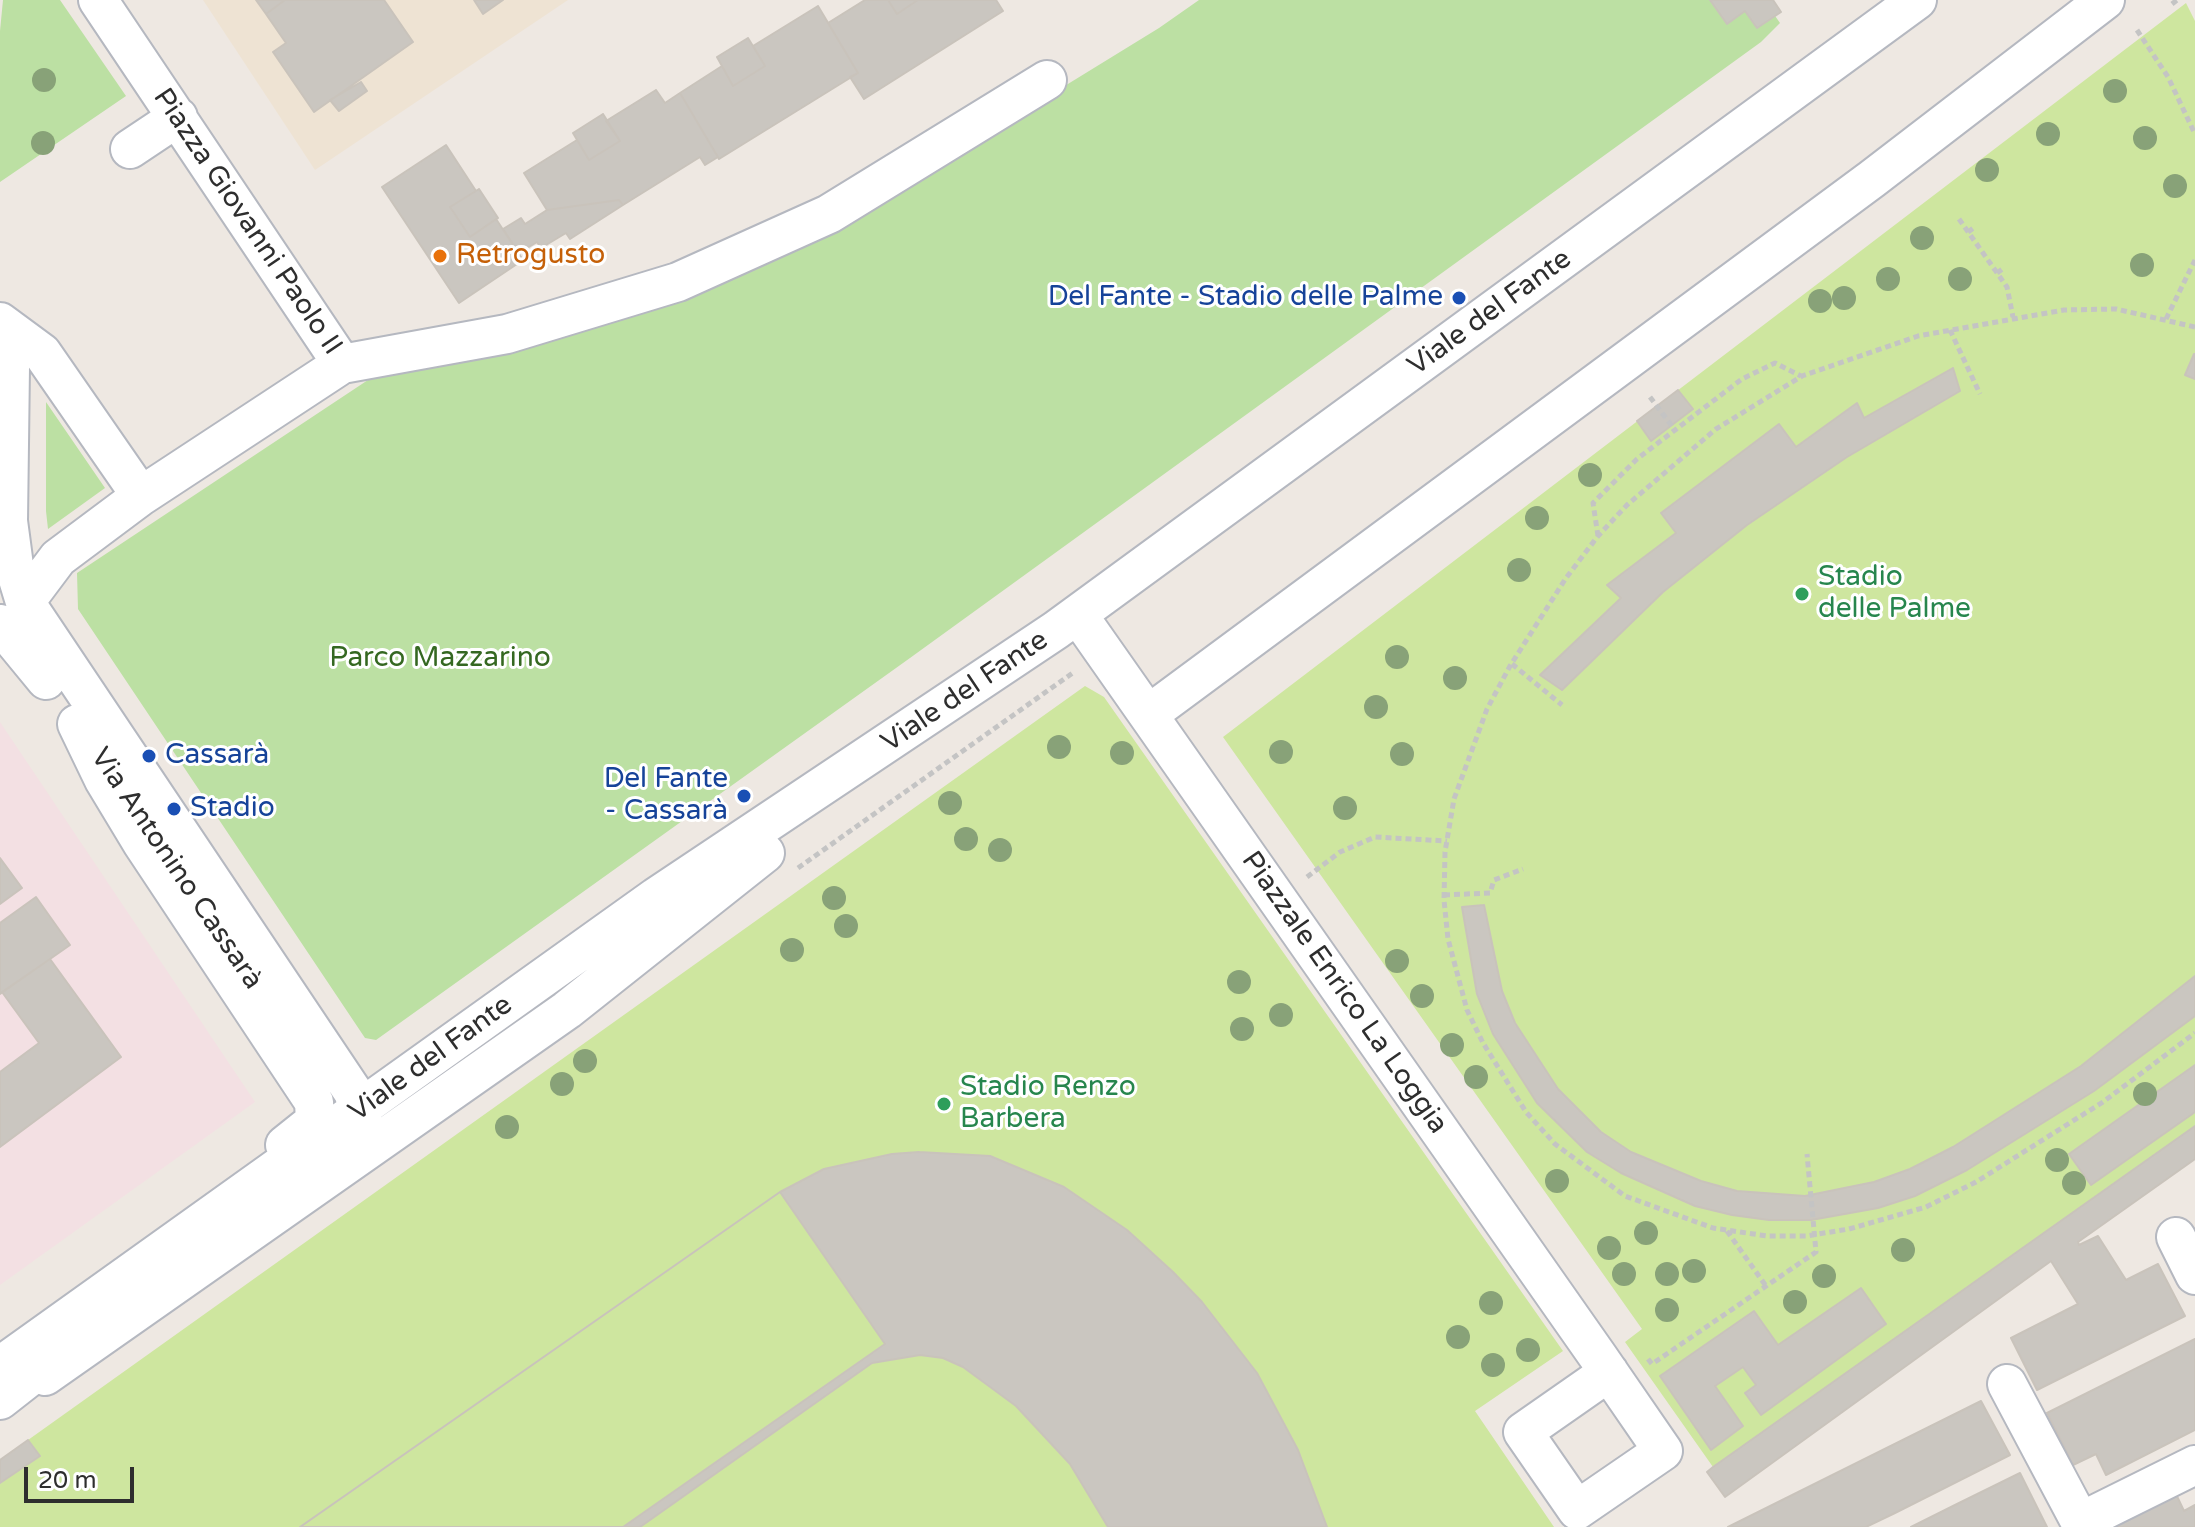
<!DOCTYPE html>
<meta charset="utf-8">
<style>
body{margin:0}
#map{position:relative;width:2195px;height:1527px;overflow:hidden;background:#eee8e2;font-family:"Varela Round",sans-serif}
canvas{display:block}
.scale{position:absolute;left:24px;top:1467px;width:110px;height:36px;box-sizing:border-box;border:4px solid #2e2e2e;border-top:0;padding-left:10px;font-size:24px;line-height:28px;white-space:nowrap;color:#2e2e2e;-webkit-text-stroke:6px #fff;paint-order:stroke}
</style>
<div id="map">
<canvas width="2195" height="1527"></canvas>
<div class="scale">20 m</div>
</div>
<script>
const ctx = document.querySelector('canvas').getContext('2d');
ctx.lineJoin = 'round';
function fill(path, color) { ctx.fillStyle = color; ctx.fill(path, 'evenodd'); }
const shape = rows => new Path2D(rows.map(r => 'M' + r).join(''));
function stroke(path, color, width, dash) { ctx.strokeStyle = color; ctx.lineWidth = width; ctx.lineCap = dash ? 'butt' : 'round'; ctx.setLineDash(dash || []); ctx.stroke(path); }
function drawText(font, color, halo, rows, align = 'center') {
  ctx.font = font + ' "Varela Round",sans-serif'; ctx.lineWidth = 6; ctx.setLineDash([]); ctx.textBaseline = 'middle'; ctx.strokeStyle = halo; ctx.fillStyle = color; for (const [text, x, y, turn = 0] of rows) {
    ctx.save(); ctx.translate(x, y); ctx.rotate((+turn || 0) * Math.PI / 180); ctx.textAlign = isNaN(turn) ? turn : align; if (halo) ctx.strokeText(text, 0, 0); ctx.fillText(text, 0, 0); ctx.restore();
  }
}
fill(shape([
 [203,0,568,0,315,170]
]), '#eee3d3');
fill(shape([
 [0,722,255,1102,0,1285]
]), '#f3e0e3');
fill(shape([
 [3,0,60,0,126,96,0,182,0,31],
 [1199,0,1764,0,1780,23,1761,42,910,658,376,1040,365,1038,78,609,77,573,371,378,832,229,1159,28],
 [46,402,105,488,48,529,46,511]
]), '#bce0a3');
fill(shape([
 [2186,3,2195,21,2195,1126,1713,1467,1625,1342,1642,1329,1223,737],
 [1085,686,1104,697,1563,1351,1475,1411,1554,1527,0,1527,0,1460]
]), '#cee69f');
const building = shape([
 [256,0,285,0,266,14,256,0],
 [285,0,384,0,413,42,314,112,273,52,286,43,266,14,285,0],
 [474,0,503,0,483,14,474,0],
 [865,0,888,0,897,14,918,0,996,0,1003,11,864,99,850,77,858,73,828,23,865,0],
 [888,0,918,0,897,14,888,0],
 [1710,0,1773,0,1781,12,1757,28,1745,11,1727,24,1710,0],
 [818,6,858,73,719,159,680,93,722,66,733,86,765,66,753,46,818,6],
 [748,38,765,66,733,86,717,57,748,38],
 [361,82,367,91,339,111,330,100,361,82],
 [656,90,665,103,680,93,718,157,705,165,700,157,623,205,619,200,547,210,524,173,577,140,589,160,620,141,606,121,656,90],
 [603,114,620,141,589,160,573,133,603,114],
 [446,145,476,191,450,207,470,237,496,219,523,260,459,303,382,187,446,145],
 [479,189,498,218,470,237,450,207,479,189],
 [619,200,623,205,570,239,566,233,541,248,537,242,519,253,503,229,521,218,525,224,547,210,619,200],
 [2194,354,2195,354,2195,379,2185,375,2194,354],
 [1953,368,1960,391,1847,457,1747,525,1663,592,1562,690,1540,675,1621,598,1607,585,1676,533,1661,513,1779,424,1796,447,1857,403,1864,418,1953,368],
 [1678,390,1693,409,1651,441,1637,421,1678,390],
 [0,858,22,888,0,904,0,858],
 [36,897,70,945,0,994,0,923,36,897],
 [1484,905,1502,991,1515,1023,1558,1089,1601,1132,1631,1152,1701,1181,1737,1191,1805,1196,1874,1182,1910,1169,1953,1147,2081,1066,2195,976,2195,1016,2094,1091,1967,1170,1915,1196,1878,1208,1811,1220,1769,1220,1732,1215,1695,1206,1621,1173,1587,1152,1537,1103,1493,1034,1477,994,1462,907,1484,905],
 [50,959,121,1057,0,1147,0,1072,39,1043,2,992,50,959],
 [2195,1065,2195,1112,2091,1185,2069,1154,2195,1065],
 [2195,1126,2195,1159,2078,1242,2079,1245,2098,1236,2126,1280,2158,1264,2185,1316,2037,1390,2011,1338,2078,1304,2051,1261,1725,1497,1707,1472,1713,1467,2195,1126],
 [919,1152,990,1156,1064,1187,1127,1230,1173,1272,1202,1302,1257,1373,1298,1450,1327,1527,1108,1527,1070,1464,1016,1406,963,1367,943,1358,920,1355,872,1363,640,1527,300,1527,780,1192,824,1169,892,1154,919,1152],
 [780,1192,885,1344,623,1527,300,1527,780,1192],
 [1861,1288,1886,1324,1761,1415,1745,1393,1756,1385,1743,1367,1715,1386,1743,1426,1711,1450,1660,1376,1754,1311,1778,1345,1861,1288],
 [2195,1339,2195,1430,2106,1475,2096,1454,2073,1465,2047,1413,2195,1339],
 [1981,1401,2010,1455,1895,1513,1866,1527,1728,1527,1981,1401],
 [28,1440,40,1456,0,1483,0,1460,28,1440],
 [2020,1473,2047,1527,1911,1527,1955,1505,2020,1473],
 [2175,1492,2184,1511,2195,1505,2195,1527,2116,1527,2118,1522,2175,1492]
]);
fill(building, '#cac6c0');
stroke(building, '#c9c3bb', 2);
const minor = shape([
 [130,149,178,117],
 [0,322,42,353,141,496],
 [0,331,10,367,8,521,14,566,25,602,353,1092,362,1118,357,1134],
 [342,364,507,334,678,282,829,214,1047,80],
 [25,602,58,558,141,496,342,364,98,0],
 [1078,615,1599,1358,1663,1451,1577,1510,1523,1432,1609,1372],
 [0,624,46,680],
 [1149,714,1872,179,2105,0],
 [77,724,104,780,142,843,314,1102,315,1121,285,1145],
 [2176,1237,2195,1275],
 [0,1366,656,897,1056,630,1917,0],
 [45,1376,567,1010,765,853],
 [2007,1384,2083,1527],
 [0,1400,60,1353],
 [2080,1522,2195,1465]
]);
stroke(minor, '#b5b8c0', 42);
stroke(shape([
 [2172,4,2177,0],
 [2137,30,2168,77,2195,134],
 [1959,219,2007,287,2013,317],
 [1968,232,1976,226],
 [1997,273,2005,267],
 [2166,319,2195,260],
 [2195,327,2116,309,2064,310,1918,336,1802,376,1716,429,1627,505,1598,536,1566,578,1510,666,1487,709,1454,799,1445,852,1444,900,1448,939,1467,1010,1483,1043,1526,1112,1555,1144,1625,1196,1713,1228,1767,1236,1806,1236,1849,1229,1926,1207,1976,1182,2103,1102,2195,1033],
 [1950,330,1980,394],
 [1650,397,1675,430],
 [1598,536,1593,503,1637,459,1742,379,1775,363,1801,376],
 [1512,664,1562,705],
 [798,868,1074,672],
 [1307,877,1340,852,1375,837,1447,841],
 [1444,895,1490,893,1494,880,1523,869],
 [1727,1231,1766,1286],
 [1648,1359,1652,1364,1816,1252,1807,1154]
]), '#c4c4c4', 5, [6, 4]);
stroke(minor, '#fff', 38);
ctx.fillStyle = '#88a278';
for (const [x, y] of [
 [44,80],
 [2115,91],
 [2048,134],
 [2145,138],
 [43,143],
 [1987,170],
 [2175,186],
 [1922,238],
 [2142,265],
 [1888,279],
 [1960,279],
 [1844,298],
 [1820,301],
 [1590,475],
 [1537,518],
 [1519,570],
 [1397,657],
 [1455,678],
 [1376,707],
 [1059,747],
 [1281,752],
 [1122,753],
 [1402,754],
 [950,803],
 [1345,808],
 [966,839],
 [1000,850],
 [834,898],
 [846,926],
 [792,950],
 [1397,961],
 [1239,982],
 [1422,996],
 [1281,1015],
 [1242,1029],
 [1452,1045],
 [585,1061],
 [1476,1077],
 [562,1084],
 [2145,1094],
 [507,1127],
 [2057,1160],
 [1557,1181],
 [2074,1183],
 [1646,1233],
 [1609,1248],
 [1903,1250],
 [1694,1271],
 [1624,1274],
 [1667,1274],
 [1824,1276],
 [1795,1302],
 [1491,1303],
 [1667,1310],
 [1458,1337],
 [1528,1350],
 [1493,1365]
]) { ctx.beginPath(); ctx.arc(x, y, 12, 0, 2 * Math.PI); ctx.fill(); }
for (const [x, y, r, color] of [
 [440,256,8,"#e8710a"],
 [1459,298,8,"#1a4fb4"],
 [1802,594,8,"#2e9e5b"],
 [149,756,8,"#1a4fb4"],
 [744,796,8,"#1a4fb4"],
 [174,809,8,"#1a4fb4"],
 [944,1104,8,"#2e9e5b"]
]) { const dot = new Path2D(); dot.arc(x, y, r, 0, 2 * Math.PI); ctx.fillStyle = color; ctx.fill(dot); stroke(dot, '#fff', 3); }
drawText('28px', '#2e2e2e', '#fff', [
 ["Piazza Giovanni Paolo II",247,222,56],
 ["Viale del Fante",1490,313,-36],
 ["Viale del Fante",965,692,-34],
 ["Via Antonino Cassarà",176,869,56],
 ["Piazzale Enrico La Loggia",1344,993,55],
 ["Viale del Fante",431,1059,-36]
]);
drawText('28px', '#c56008', '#fff', [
 ["Retrogusto",456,256]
], 'left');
drawText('28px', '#164399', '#fff', [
 ["Del Fante - Stadio delle Palme",1443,298],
 ["Cassarà",165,756,"left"],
 ["Del Fante",728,780],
 ["- Cassarà",728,812],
 ["Stadio",190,809,"left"]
], 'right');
drawText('28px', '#27864d', '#fff', [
 ["Stadio",1818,578],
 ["delle Palme",1818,610],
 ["Stadio Renzo",960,1088],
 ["Barbera",960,1120]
], 'left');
drawText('28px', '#356821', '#fff', [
 ["Parco Mazzarino",440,659]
]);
</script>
